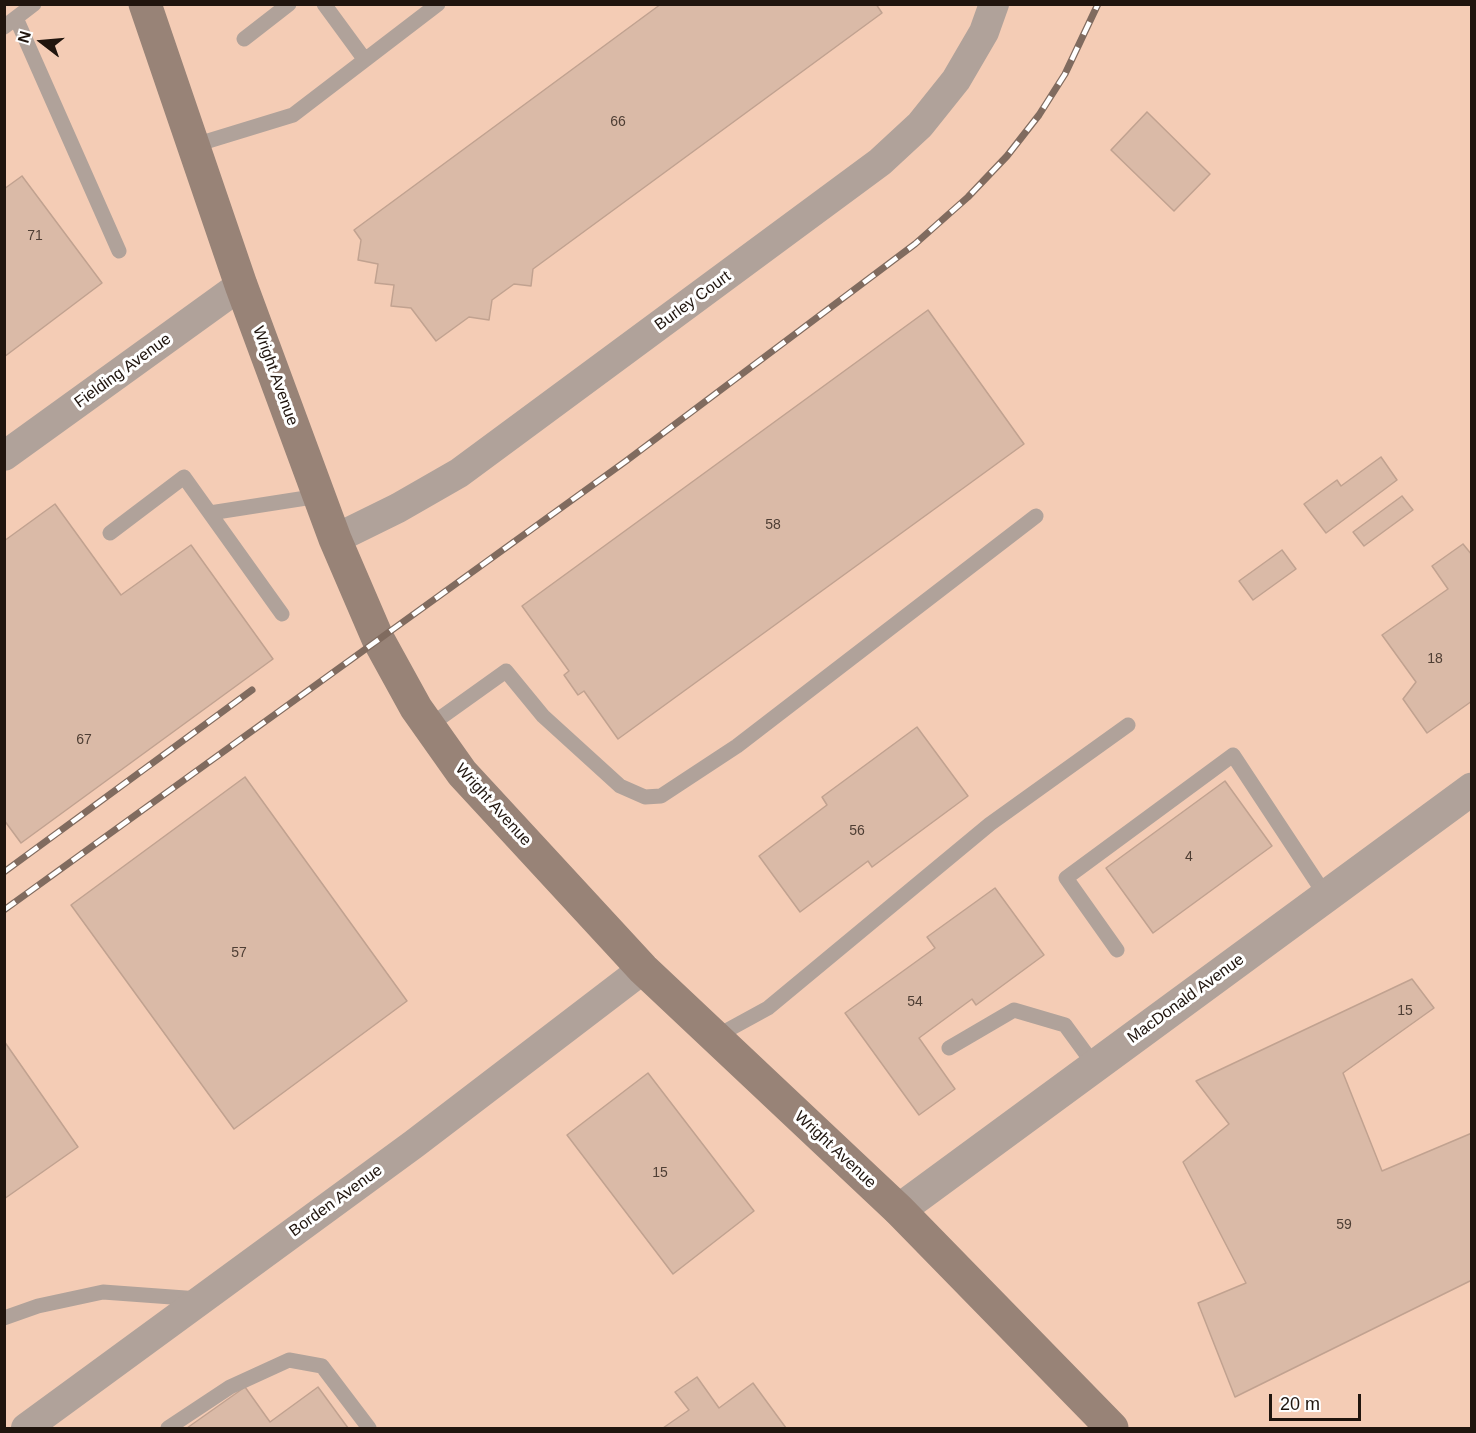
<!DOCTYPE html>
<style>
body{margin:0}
#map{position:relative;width:1476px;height:1433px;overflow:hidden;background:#fbd9c6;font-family:Arial,sans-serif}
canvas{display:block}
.frame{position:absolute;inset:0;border:6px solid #20150e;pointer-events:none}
.north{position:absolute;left:12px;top:12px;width:60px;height:60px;-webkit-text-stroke:4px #fff;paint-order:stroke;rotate:286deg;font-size:16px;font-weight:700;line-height:24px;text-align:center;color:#20150e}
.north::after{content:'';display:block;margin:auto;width:21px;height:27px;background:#20150e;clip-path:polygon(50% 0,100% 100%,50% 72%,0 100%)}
.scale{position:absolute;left:1269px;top:1394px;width:92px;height:27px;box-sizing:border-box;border:3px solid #20150e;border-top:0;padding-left:8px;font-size:18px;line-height:21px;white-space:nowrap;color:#20150e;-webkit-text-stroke:4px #fff;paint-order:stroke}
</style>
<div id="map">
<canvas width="1476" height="1433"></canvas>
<div class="frame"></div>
<div class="north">N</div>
<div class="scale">20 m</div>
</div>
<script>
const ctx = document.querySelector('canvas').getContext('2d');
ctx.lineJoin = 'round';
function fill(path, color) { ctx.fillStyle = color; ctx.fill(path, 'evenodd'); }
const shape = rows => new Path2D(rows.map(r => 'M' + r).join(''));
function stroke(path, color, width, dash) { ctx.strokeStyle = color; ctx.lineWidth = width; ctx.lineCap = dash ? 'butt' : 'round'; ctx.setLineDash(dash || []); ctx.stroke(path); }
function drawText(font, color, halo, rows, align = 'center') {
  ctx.font = font + ' Arial,sans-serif'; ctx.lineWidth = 6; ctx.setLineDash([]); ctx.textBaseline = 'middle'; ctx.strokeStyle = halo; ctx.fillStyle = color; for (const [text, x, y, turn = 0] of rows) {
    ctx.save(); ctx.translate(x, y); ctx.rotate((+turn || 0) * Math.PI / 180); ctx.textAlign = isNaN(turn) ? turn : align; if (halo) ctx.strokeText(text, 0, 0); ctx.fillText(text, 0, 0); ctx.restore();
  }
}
fill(shape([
 [5,5,1471,5,1471,1428,5,1428]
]), '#f4ccb5');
const building = shape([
 [661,4,876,4,882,13,533,269,531,286,514,284,492,300,489,320,469,317,436,341,411,308,391,306,394,285,375,283,378,264,358,260,361,240,354,230,661,4],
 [1147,112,1210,174,1174,211,1111,150,1147,112],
 [22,176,102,283,4,357,4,189,22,176],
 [928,310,1024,444,618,739,584,691,578,695,564,675,569,671,522,606,928,310],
 [1381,457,1397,480,1326,533,1304,504,1337,480,1341,486,1381,457],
 [1402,496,1413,510,1364,546,1353,532,1402,496],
 [55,504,121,595,191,545,273,659,21,843,4,820,4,541,55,504],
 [1463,544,1472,555,1472,701,1427,733,1403,699,1416,682,1382,635,1448,589,1432,566,1463,544],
 [1282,550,1296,569,1253,600,1239,581,1282,550],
 [917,727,968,796,872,867,868,861,800,912,759,856,827,805,822,797,917,727],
 [245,777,407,1001,234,1129,71,905,245,777],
 [1225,781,1272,846,1153,933,1106,868,1225,781],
 [995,888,1044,955,976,1005,972,999,919,1038,955,1089,919,1115,845,1013,935,948,927,937,995,888],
 [1412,979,1434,1008,1343,1073,1382,1171,1472,1133,1472,1280,1235,1397,1198,1303,1246,1283,1183,1162,1229,1124,1196,1081,1412,979],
 [4,1041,78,1147,4,1199,4,1041],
 [648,1073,754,1211,673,1274,567,1135,648,1073],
 [697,1377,719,1408,753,1383,786,1428,663,1428,689,1410,675,1392,697,1377],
 [245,1387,270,1422,318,1387,348,1428,187,1428,245,1387]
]);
fill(building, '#dabaa7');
stroke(building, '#c1a290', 1.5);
stroke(shape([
 [324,4,365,60],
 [16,18,119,251],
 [4,27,34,4],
 [244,39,289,4],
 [195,145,293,115,438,4],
 [210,513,319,496],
 [110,533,184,477,282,614],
 [429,726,506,671,543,716,620,786,645,797,661,796,737,746,1036,516],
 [1117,950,1066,878,1233,755,1326,896],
 [715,1037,768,1008,990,824,1128,725],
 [949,1048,1014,1010,1065,1025,1095,1066],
 [4,1318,38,1306,103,1292,199,1299],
 [168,1428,230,1387,289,1360,322,1366,369,1428]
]), '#b0a29a', 15);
stroke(shape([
 [4,456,241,285],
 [335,539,398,508,459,473,880,162,920,125,956,80,984,32,994,4],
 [26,1428,414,1144,643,969]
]), '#b0a29a', 30);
stroke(shape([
 [899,1210,1472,789]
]), '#b0a29a', 33);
stroke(shape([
 [145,4,241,285,335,539,378,639,416,708,462,773,643,969,899,1210,1112,1428]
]), '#988377', 33);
const rail = shape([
 [4,872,252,690],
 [4,910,626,461,915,244,968,197,1007,156,1039,115,1065,74,1098,4]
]);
stroke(rail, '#806b5f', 7);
stroke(rail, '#fff', 4.5, [14]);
drawText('14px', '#4e3e34', null, [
 ["66",618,122],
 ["71",35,236],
 ["58",773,525],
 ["18",1435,659],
 ["67",84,740],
 ["56",857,831],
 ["4",1189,857],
 ["57",239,953],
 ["54",915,1002],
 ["15",1405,1011],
 ["15",660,1173],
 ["59",1344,1225]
]);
drawText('16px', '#20150e', '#fff', [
 ["Burley Court",693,301,-36],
 ["Fielding Avenue",123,371,-36],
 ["Wright Avenue",275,376,70],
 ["Wright Avenue",493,805,48],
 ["MacDonald Avenue",1186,999,-36],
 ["Wright Avenue",835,1150,43],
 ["Borden Avenue",336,1201,-36]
]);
</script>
